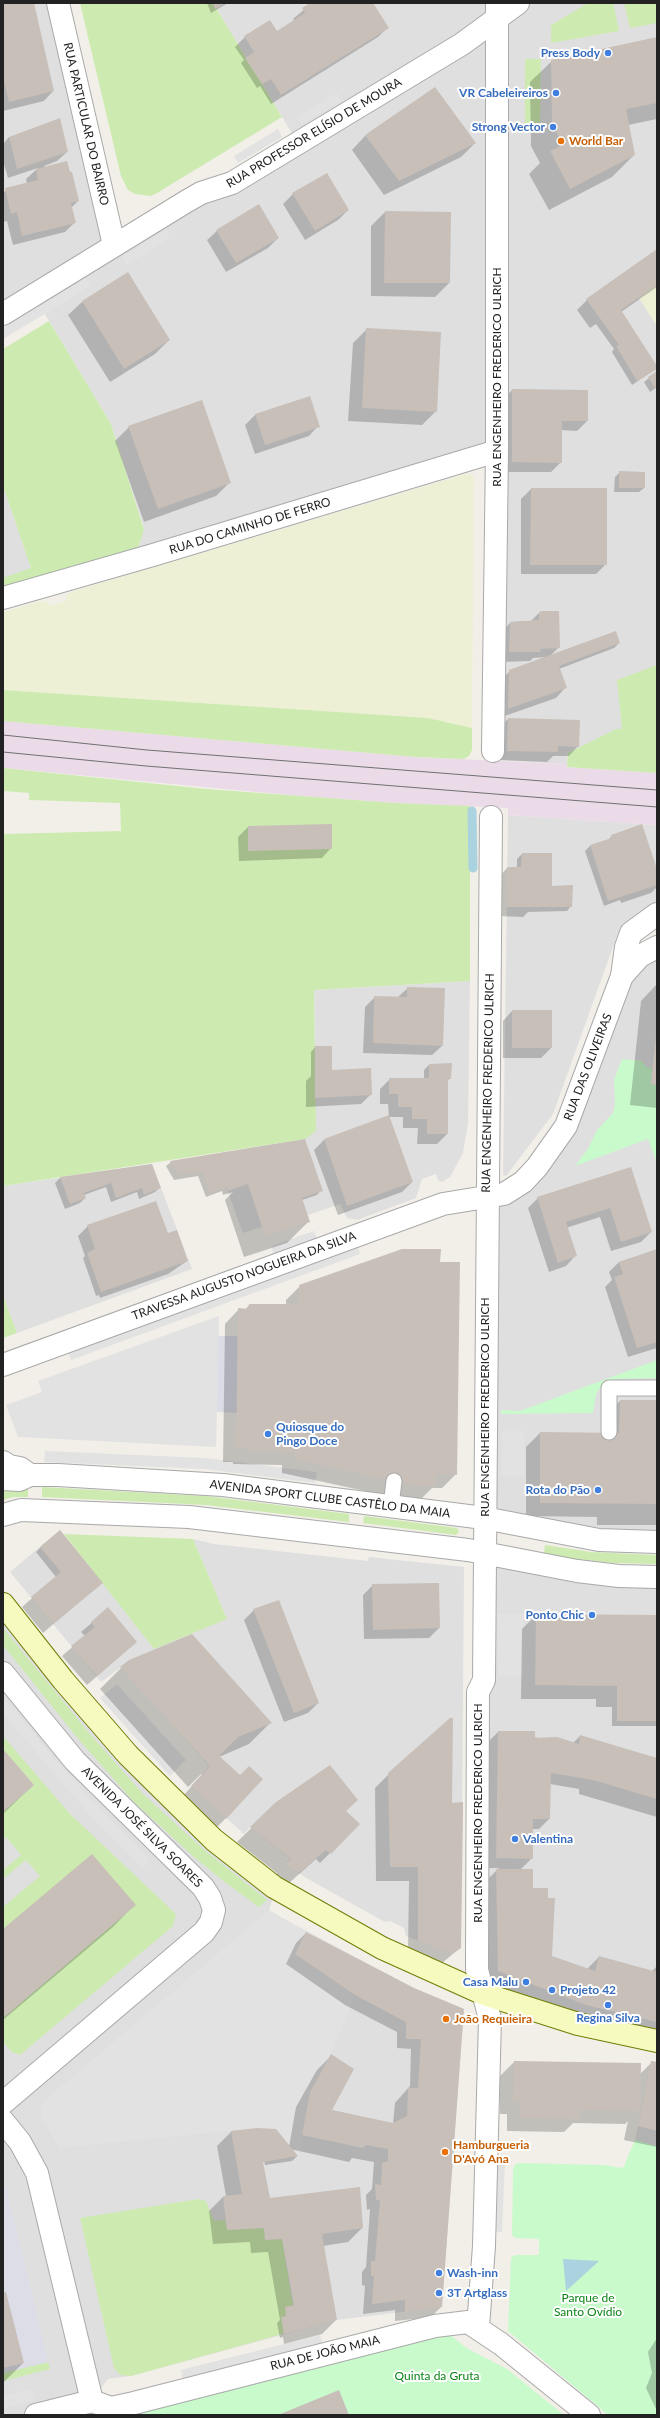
<!DOCTYPE html>
<meta charset="utf-8">
<style>
body{margin:0}
#map{position:relative;width:660px;height:2418px;overflow:hidden;background:#f2efe9;font-family:Lato,sans-serif}
canvas{display:block}
.frame{position:absolute;inset:0;border:4px solid #222;pointer-events:none}
</style>
<div id="map">
<canvas width="660" height="2418"></canvas>
<div class="frame"></div>
</div>
<script>
const ctx = document.querySelector('canvas').getContext('2d');
ctx.lineJoin = 'round';
function fill(path, color) { ctx.fillStyle = color; ctx.fill(path, 'evenodd'); }
const shape = rows => new Path2D(rows.map(r => 'M' + r).join(''));
function stroke(path, color, width, dash) { ctx.strokeStyle = color; ctx.lineWidth = width; ctx.lineCap = dash ? 'butt' : 'round'; ctx.setLineDash(dash || []); ctx.stroke(path); }
function drawText(font, color, halo, rows, align = 'center') {
  ctx.font = font + ' Lato,sans-serif'; ctx.lineWidth = 4; ctx.setLineDash([]); ctx.textBaseline = 'middle'; ctx.strokeStyle = halo; ctx.fillStyle = color; for (const [text, x, y, turn = 0] of rows) {
    ctx.save(); ctx.translate(x, y); ctx.rotate((+turn || 0) * Math.PI / 180); ctx.textAlign = isNaN(turn) ? turn : align; if (halo) ctx.strokeText(text, 0, 0); ctx.fillText(text, 0, 0); ctx.restore();
  }
}
fill(shape([
 [3,3,56,3,112,244,3,310],
 [213,3,494,3,494,17,296,140],
 [527,3,657,3,657,285,639,298,657,326,657,747,579,748,568,753,567,764,495,760,501,23],
 [493,29,493,448,141,555,138,548,144,529,111,424,36,299],
 [3,486,31,568,3,594],
 [508,815,657,825,657,904,618,933,553,1114,506,1176,503,1175],
 [657,951,657,1538,487,1516,490,1203,526,1186,625,985],
 [470,981,468,1123,463,1153,450,1177,442,1182,438,1180,436,1174,422,1179,416,1198,357,1220,347,1218,340,1204,308,1215,310,1222,265,1236,262,1227,243,1233,214,1154,305,1139,315,1071,314,990],
 [152,1164,192,1269,17,1333,3,1295,3,1186],
 [60,1530,103,1583,227,1619,193,1539,214,1544,368,1561,369,1557,464,1567,461,1948,452,1954,406,1936,404,1928,390,1921,385,1922,308,1879,284,1864,290,1859,250,1827,244,1834,191,1786,209,1766,121,1667,101,1682,10,1572],
 [487,1557,657,1582,657,2038,486,1991],
 [3,1610,98,1728,275,1890,269,1911,414,1988,464,2009,442,2307,337,2320,131,2376,108,2379,93,2399,29,2415,3,2415],
 [651,2061,657,2062,657,2146,635,2140]
]), '#e0dfdf');
fill(shape([
 [3,721,416,757,567,764,567,767,657,773,657,825,508,815,508,808,395,803,299,796,3,768]
]), '#ebdbe8');
fill(shape([
 [657,285,657,326,639,298],
 [466,474,472,475,474,479,472,728,428,718,3,690,3,612,41,601,47,602,49,606,66,601,66,596,71,592]
]), '#eef0d5');
fill(shape([
 [80,3,213,3,282,117,157,193,151,196,135,194,128,190,121,176],
 [588,3,613,3,619,31,551,43,551,25],
 [624,3,657,3,657,23,630,28],
 [525,59,541,59,540,128,525,131],
 [49,321,111,424,144,530,138,548,3,588,3,578,31,568,3,486,3,349],
 [657,665,657,773,567,767,568,753,616,729,622,729,617,680],
 [3,690,428,718,472,728,472,750,469,756,464,759,416,757,3,721],
 [3,768,207,789,395,803,470,806,470,981,314,990,316,1131,305,1139,3,1186,3,834,121,831,120,803,29,800,29,793,3,791],
 [3,1295,17,1333,3,1338],
 [3,1486,28,1487,28,1497,13,1497,3,1500],
 [42,1487,206,1496,349,1514,349,1522,206,1505,42,1497],
 [364,1516,457,1528,459,1532,456,1535,363,1523],
 [64,1534,193,1539,227,1619,154,1649],
 [545,1545,591,1552,657,1555,657,1564,613,1563,566,1558,544,1553],
 [3,1628,89,1733,143,1794,203,1849,267,1900,259,1907,226,1883,194,1857,134,1802,80,1741,3,1645],
 [3,1736,70,1814,176,1914,173,1926,20,2055,12,2052,3,2042,3,2018,135,1905,3,1929,3,1907,40,1876,26,1860,3,1879,3,1870,21,1855,6,1837,3,1839,3,1812,34,1785,3,1749],
 [199,2199,206,2201,214,2221,225,2220,227,2230,264,2228,265,2240,282,2239,297,2330,131,2376,120,2375,114,2368,80,2218],
 [48,2362,50,2369,3,2381,3,2373]
]), '#cdebb0');
fill(shape([
 [622,1059,642,1061,646,1067,652,1068,651,1084,657,1085,657,1163,648,1139,575,1166,588,1149,597,1130,613,1113,615,1104,614,1080],
 [657,1360,657,1378,616,1379,608,1381,601,1386,596,1394,593,1413,501,1414,501,1410,520,1411],
 [635,2140,657,2146,657,2415,608,2415,508,2331,511,2258,515,2255,539,2255,539,2239,515,2238,512,2235,513,2170,515,2164,520,2163,604,2165,623,2168],
 [450,2335,468,2349,507,2369,564,2415,122,2415,431,2336]
]), '#c8facc');
fill(shape([
 [337,93,342,101,301,125,297,117],
 [278,129,282,137,238,163,234,156],
 [166,230,170,238,126,265,122,256],
 [86,278,91,286,3,339,3,328],
 [314,1231,318,1241,275,1257,271,1246],
 [357,1243,360,1254,71,1360,67,1349],
 [219,1316,216,1447,18,1437,6,1405,42,1392,38,1381],
 [502,1431,524,1431,524,1476,501,1476],
 [45,1451,205,1458,317,1472,315,1483,205,1469,44,1462],
 [498,1614,523,1614,523,1676,498,1676],
 [117,1684,186,1760,170,1776,100,1698],
 [3,1696,52,1756,101,1810,151,1860,142,1869,94,1820,3,1714],
 [269,1910,306,1932,295,1954,355,1995,331,2054,310,2092,299,2158,276,2129,257,2128,59,2148,41,2117,42,2104,47,2098],
 [494,2160,505,2160,502,2232,491,2231],
 [320,2335,323,2345,183,2381,181,2370],
 [31,2389,34,2400,3,2408,3,2396]
]), '#e2e2e2');
fill(shape([
 [218,1336,238,1336,237,1413,217,1412],
 [6,2186,48,2362,3,2373,3,2368,24,2363,3,2293,3,2189]
]), '#dddde8');
fill(shape([
 [563,2259,599,2261,566,2291]
]), '#aad3df');
fill(shape([
 [3,3,33,3,53,91,44,101,3,111],
 [207,3,228,3,211,13],
 [312,3,372,3,387,28,378,37,271,104,260,86,257,88,241,63,244,60,235,47,245,37,277,32,295,21,293,19],
 [657,38,657,119,628,125,634,155,612,177,549,210,529,174,540,163,531,146,530,82,552,61],
 [365,136,475,143,461,157,384,195,352,150],
 [9,137,67,152,57,161,44,166,78,201,71,208,75,222,65,232,13,245,7,221,3,222,3,192,27,184,26,179,38,168,8,178,3,161,3,144],
 [293,194,348,210,338,220,305,240,283,204],
 [385,212,450,213,449,283,435,297,371,296,371,226],
 [217,231,278,238,268,248,226,272,207,240],
 [657,250,657,287,621,312,657,368,632,385,612,352,614,349,596,324,590,328,577,310,587,300],
 [82,302,169,340,155,354,110,382,68,315],
 [367,329,436,411,422,425,348,421,353,343],
 [657,372,657,387,650,392,644,382],
 [512,390,587,421,577,431,561,430,561,462,551,472,502,472,503,400],
 [309,397,318,426,309,436,255,454,245,425,255,415],
 [129,427,230,482,216,496,144,522,115,441],
 [620,472,644,488,639,492,614,492,615,477],
 [531,489,606,489,606,564,596,574,521,574,521,499],
 [539,613,559,647,550,656,619,643,614,648,559,669,565,688,556,698,499,718,500,681,510,671,546,657,533,658,530,661,500,662,501,632,511,622,531,621],
 [508,719,578,746,569,756,553,756,547,762,498,760,498,729],
 [331,825,331,848,322,858,239,861,238,837,248,827],
 [612,836,657,872,657,887,651,893,621,903,620,900,604,906,585,851,590,846,607,841],
 [522,854,571,906,567,911,528,912,523,917,497,916,498,878,507,868,517,868,517,859],
 [657,984,657,1108,630,1105,641,1001],
 [408,988,442,1046,432,1055,363,1053,365,1007,375,997,398,997],
 [512,1011,551,1048,541,1058,503,1058,503,1021],
 [315,1047,331,1071,371,1094,361,1104,306,1107,306,1081,311,1076,311,1052],
 [429,1065,450,1078,447,1081,447,1134,437,1144,417,1144,418,1128,403,1128,403,1117,389,1117,412,1182,402,1192,338,1215,314,1150,324,1140,389,1117,388,1104,380,1104,380,1089,390,1079,424,1079,424,1070],
 [171,1162,321,1190,317,1195,302,1200,309,1221,287,1243,244,1257,225,1200,233,1192,223,1195,222,1191,206,1197,198,1176,174,1180,166,1166],
 [631,1168,651,1232,641,1242,611,1251,600,1217,566,1228,575,1256,566,1266,549,1272,528,1208,538,1198],
 [106,1172,160,1187,155,1192,139,1199,137,1192,111,1202,106,1187,84,1195,85,1198,80,1203,65,1209,55,1183,60,1178],
 [88,1226,167,1235,187,1261,168,1274,100,1298,99,1295,96,1296,83,1258,85,1256,78,1236],
 [657,1250,657,1348,628,1357,605,1287,612,1280,609,1272,619,1262],
 [300,1286,456,1474,442,1488,432,1488,421,1499,402,1499,282,1473,282,1465,233,1464,233,1462,223,1462,225,1324,239,1309,245,1310,249,1305,286,1305,286,1300],
 [620,1401,657,1401,657,1525,597,1525,597,1517,526,1516,526,1447,540,1433,614,1434,615,1406],
 [41,1547,101,1583,43,1633,22,1607,56,1577,36,1552],
 [373,1585,439,1628,429,1638,364,1639,363,1595],
 [108,1609,136,1642,87,1685,62,1656,85,1636,81,1632],
 [254,1610,318,1703,308,1713,284,1722,244,1620],
 [536,1615,657,1616,657,1726,612,1726,612,1707,596,1707,596,1699,521,1699,522,1629],
 [121,1668,270,1723,249,1744,219,1757,226,1818,216,1828,182,1797,202,1775,201,1774,188,1787,100,1689],
 [498,1732,573,1743,580,1736,657,1759,657,1817,579,1794,579,1789,550,1784,549,1819,539,1829,532,1829,532,1858,520,1870,532,1889,551,1957,587,1969,599,1957,651,1972,657,1966,657,2039,574,2013,525,1995,521,1999,484,1984,483,1884,499,1868,487,1868,488,1742],
 [3,1750,33,1785,3,1814],
 [389,1774,451,1804,460,1948,442,1963,408,1951,409,1881,376,1881,375,1788],
 [277,1803,345,1811,359,1824,320,1863,316,1859,289,1883,276,1875,277,1873,237,1842],
 [134,1905,113,1927,3,2020,3,1931],
 [306,1933,414,1989,463,2009,441,2307,431,2317,395,2321,395,2310,363,2314,365,2286,362,2285,362,2272,366,2267,370,2209,367,2210,366,2195,372,2189,374,2162,352,2158,349,2162,290,2149,297,2156,292,2161,265,2165,259,2133,257,2133,269,2199,359,2188,362,2228,348,2242,323,2246,336,2320,322,2334,284,2344,283,2337,280,2338,277,2323,280,2320,268,2252,251,2253,250,2242,213,2244,209,2211,223,2197,226,2196,217,2146,231,2132,257,2129,275,2130,289,2147,296,2107,317,2070,331,2056,352,2069,331,2110,393,2124,395,2103,410,2086,411,2049,397,2048,397,2032,345,2005,286,1964,296,1943],
 [514,2062,640,2074,652,2062,657,2063,657,2147,624,2140,628,2121,625,2124,573,2123,564,2132,507,2131,507,2114,500,2114,500,2076],
 [3,2294,23,2363,3,2383],
 [657,2338,657,2411,646,2388,652,2373,648,2352]
]), '#0003');
stroke(shape([
 [472,811,473,868]
]), '#aad3df', 9);
fill(shape([
 [3,3,34,3,54,91,9,102,3,77],
 [213,3,226,3,215,9],
 [310,3,373,3,389,28,281,95,271,79,262,84,245,58,254,52,244,36,270,20,277,31,305,13,302,8],
 [657,37,657,103,626,109,635,155,570,189,550,151,563,145,552,124,551,60],
 [435,87,476,143,399,181,365,135],
 [60,118,68,152,17,169,9,137],
 [67,161,70,172,72,172,79,201,71,203,76,223,22,236,17,212,11,214,5,188,38,180,36,169],
 [327,173,349,210,315,231,292,193],
 [259,204,279,238,236,263,216,230],
 [385,211,451,212,450,283,384,283],
 [657,249,657,285,621,310,657,366,657,369,637,381,616,346,619,345,586,299],
 [128,272,170,340,124,369,82,301],
 [366,328,441,332,437,412,362,408],
 [657,371,657,386,655,388,648,377],
 [512,389,588,390,588,421,562,421,562,463,512,462],
 [310,396,320,427,265,445,255,414],
 [202,400,231,483,158,509,128,426],
 [619,471,645,472,645,488,619,488],
 [531,488,607,488,607,565,530,565],
 [542,611,559,611,560,648,540,649,541,652,509,652,510,622,539,620,539,612],
 [616,631,620,643,559,666,567,688,508,709,509,670],
 [508,718,580,720,579,747,558,746,558,752,507,751],
 [332,824,332,849,248,851,248,826],
 [642,824,657,869,657,885,608,901,590,845,612,838,611,835],
 [522,853,552,853,552,886,573,885,572,907,507,907,507,867,521,867],
 [407,987,445,988,443,1046,373,1043,374,996,407,997],
 [512,1010,552,1010,552,1048,512,1048],
 [656,1036,657,1036,657,1085,651,1084],
 [315,1046,332,1046,332,1070,371,1068,372,1095,315,1098],
 [452,1063,451,1079,448,1078,448,1134,427,1134,427,1119,412,1119,412,1107,398,1107,398,1094,389,1094,389,1078,429,1078,429,1064],
 [389,1115,413,1182,347,1206,324,1139],
 [305,1139,323,1191,302,1198,310,1222,265,1236,248,1184,228,1191,227,1187,210,1193,203,1172,179,1175,170,1161],
 [152,1164,161,1188,144,1195,142,1188,116,1198,111,1183,84,1193,86,1198,70,1204,60,1177],
 [631,1167,652,1232,621,1242,610,1208,566,1222,577,1256,558,1263,537,1197],
 [156,1201,168,1233,177,1230,188,1261,101,1292,87,1253,95,1249,87,1225],
 [402,1249,441,1249,440,1262,460,1262,457,1475,436,1474,436,1486,416,1486,295,1459,295,1452,246,1451,247,1448,236,1448,238,1308,249,1309,249,1304,299,1304,299,1285],
 [657,1249,657,1342,637,1348,614,1277,623,1274,619,1262],
 [620,1400,657,1400,657,1504,540,1503,540,1432,619,1433],
 [60,1530,103,1583,53,1624,31,1597,61,1572,40,1547],
 [439,1583,440,1628,373,1630,372,1584],
 [279,1600,319,1703,294,1713,253,1609],
 [108,1607,137,1642,97,1676,71,1646,95,1627,91,1622],
 [536,1614,657,1615,657,1721,617,1721,617,1686,535,1685],
 [192,1634,272,1723,238,1737,219,1756,240,1775,249,1766,263,1779,226,1819,191,1786,210,1766,120,1667,129,1660],
 [450,1718,453,1718,452,1803,463,1802,463,1809,461,1948,452,1954,418,1941,418,1867,390,1867,388,1773],
 [498,1731,535,1731,535,1738,557,1737,579,1744,580,1735,657,1758,657,1799,593,1780,551,1773,550,1819,533,1819,533,1859,496,1858],
 [3,1749,34,1785,3,1812],
 [330,1765,358,1800,346,1811,360,1824,331,1854,326,1850,299,1873,284,1864,291,1859,250,1827,276,1802],
 [92,1854,136,1905,3,2018,3,1929],
 [496,1869,533,1869,533,1888,548,1888,548,1898,555,1898,552,1956,595,1971,599,1956,657,1972,657,2022,586,2005,498,1971],
 [306,1932,414,1988,464,2009,442,2307,405,2312,405,2300,372,2304,374,2276,371,2276,371,2261,375,2261,380,2200,376,2200,375,2184,381,2185,382,2163,388,2161,388,2149,366,2145,363,2148,302,2135,310,2092,331,2054,354,2069,332,2110,393,2123,407,2116,408,2088,418,2088,421,2039,406,2039,406,2022,355,1995,295,1954],
 [514,2061,641,2063,640,2111,579,2110,579,2119,520,2118,521,2101,513,2101],
 [651,2061,657,2062,657,2131,638,2126],
 [257,2128,276,2129,298,2156,263,2162,270,2198,360,2187,363,2228,322,2234,337,2320,284,2334,281,2317,286,2316,285,2307,294,2305,282,2239,265,2240,264,2228,227,2230,223,2196,242,2194,231,2131],
 [6,2292,24,2363,3,2368,3,2293],
 [339,2390,349,2415,278,2415]
]), '#c7bfb8');
const service = shape([
 [609,1432,609,1388,657,1388],
 [391,1506,394,1481]
]);
const pedestrian = shape([
 [622,976,626,947,631,933,657,914]
]);
const minor = shape([
 [58,3,114,245],
 [3,598,153,555,497,451],
 [493,751,497,451,497,3],
 [3,1365,443,1204,504,1194,523,1182,537,1167,566,1126,622,976,640,956,657,947],
 [3,1462,9,1466,20,1468,30,1475],
 [3,1673,75,1761,203,1887,210,1898,214,1910,211,1922,204,1932,3,2103],
 [3,2121,20,2142,37,2173,92,2401],
 [478,2327,484,2246,490,2019,477,1970,477,1957,478,1692,484,1680,491,817],
 [36,2415,92,2401,111,2408,134,2403,435,2326,468,2322,501,2344,589,2415]
]);
const tertiary = shape([
 [3,314,187,201,201,193,232,183,462,44,518,3],
 [3,1479,19,1480,30,1475,58,1475,223,1485,484,1518,599,1540,657,1542],
 [3,1515,21,1510,189,1517,468,1550,577,1571,619,1576,657,1577]
]);
const secondary = shape([
 [3,1604,63,1680,128,1755,214,1840,274,1887,382,1948,484,1994,578,2024,657,2041]
]);
stroke(service, '#a9a9a9', 17);
stroke(pedestrian, '#a9a9a9', 24);
stroke(minor, '#a9a9a9', 24);
stroke(tertiary, '#a9a9a9', 24);
stroke(secondary, '#707d05', 24);
stroke(service, '#fff', 15);
stroke(pedestrian, '#fff', 22);
stroke(minor, '#fff', 22);
stroke(tertiary, '#fff', 22);
stroke(secondary, '#f7fabf', 22);
stroke(shape([
 [3,735,147,750,657,790],
 [3,752,146,766,657,807]
]), '#707070', 1);
for (const [x, y, r, color] of [
 [608,53,4,"#3f7fe0"],
 [556,93,4,"#3f7fe0"],
 [553,127,4,"#3f7fe0"],
 [561,141,4,"#e8710a"],
 [268,1434,4,"#3f7fe0"],
 [598,1490,4,"#3f7fe0"],
 [592,1615,4,"#3f7fe0"],
 [515,1839,4,"#3f7fe0"],
 [526,1982,4,"#3f7fe0"],
 [552,1990,4,"#3f7fe0"],
 [608,2005,4,"#3f7fe0"],
 [446,2019,4,"#e8710a"],
 [445,2152,4,"#e8710a"],
 [439,2273,4,"#3f7fe0"],
 [439,2293,4,"#3f7fe0"]
]) { const dot = new Path2D(); dot.arc(x, y, r, 0, 2 * Math.PI); ctx.fillStyle = color; ctx.fill(dot); stroke(dot, '#fff', 1.5); }
drawText('bold 12px', '#366cbe', '#fff', [
 ["Press Body",600,53],
 ["VR Cabeleireiros",548,93],
 ["Strong Vector",545,127],
 ["Quiosque do",276,1427,"left"],
 ["Pingo Doce",276,1441,"left"],
 ["Rota do Pão",590,1490],
 ["Ponto Chic",584,1615],
 ["Valentina",523,1839,"left"],
 ["Casa Malu",518,1982],
 ["Projeto 42",560,1990,"left"],
 ["Regina Silva",608,2018,"center"],
 ["Wash-inn",447,2273,"left"],
 ["3T Artglass",447,2293,"left"]
], 'right');
drawText('12px', '#222', '#fff', [
 ["RUA PARTICULAR DO BAIRRO",86,124,77],
 ["RUA PROFESSOR ELÍSIO DE MOURA",314,133,-31],
 ["RUA ENGENHEIRO FREDERICO ULRICH",497,377,-90],
 ["RUA DO CAMINHO DE FERRO",250,526,-17],
 ["RUA DAS OLIVEIRAS",588,1067,-69],
 ["RUA ENGENHEIRO FREDERICO ULRICH",488,1083,-89],
 ["TRAVESSA AUGUSTO NOGUEIRA DA SILVA",244,1276,-20],
 ["RUA ENGENHEIRO FREDERICO ULRICH",485,1407,-90],
 ["AVENIDA SPORT CLUBE CASTÊLO DA MAIA",330,1499,7],
 ["RUA ENGENHEIRO FREDERICO ULRICH",478,1813,-90],
 ["AVENIDA JOSÉ SILVA SOARES",142,1827,45],
 ["RUA DE JOÃO MAIA",325,2353,-14]
]);
drawText('bold 12px', '#c56008', '#fff', [
 ["World Bar",569,141],
 ["João Requieira",454,2019],
 ["Hamburgueria",453,2145],
 ["D'Avó Ana",453,2159]
], 'left');
drawText('12px', '#0c8416', '#fff', [
 ["Parque de",588,2298],
 ["Santo Ovídio",588,2312],
 ["Quinta da Gruta",437,2376]
]);
</script>
